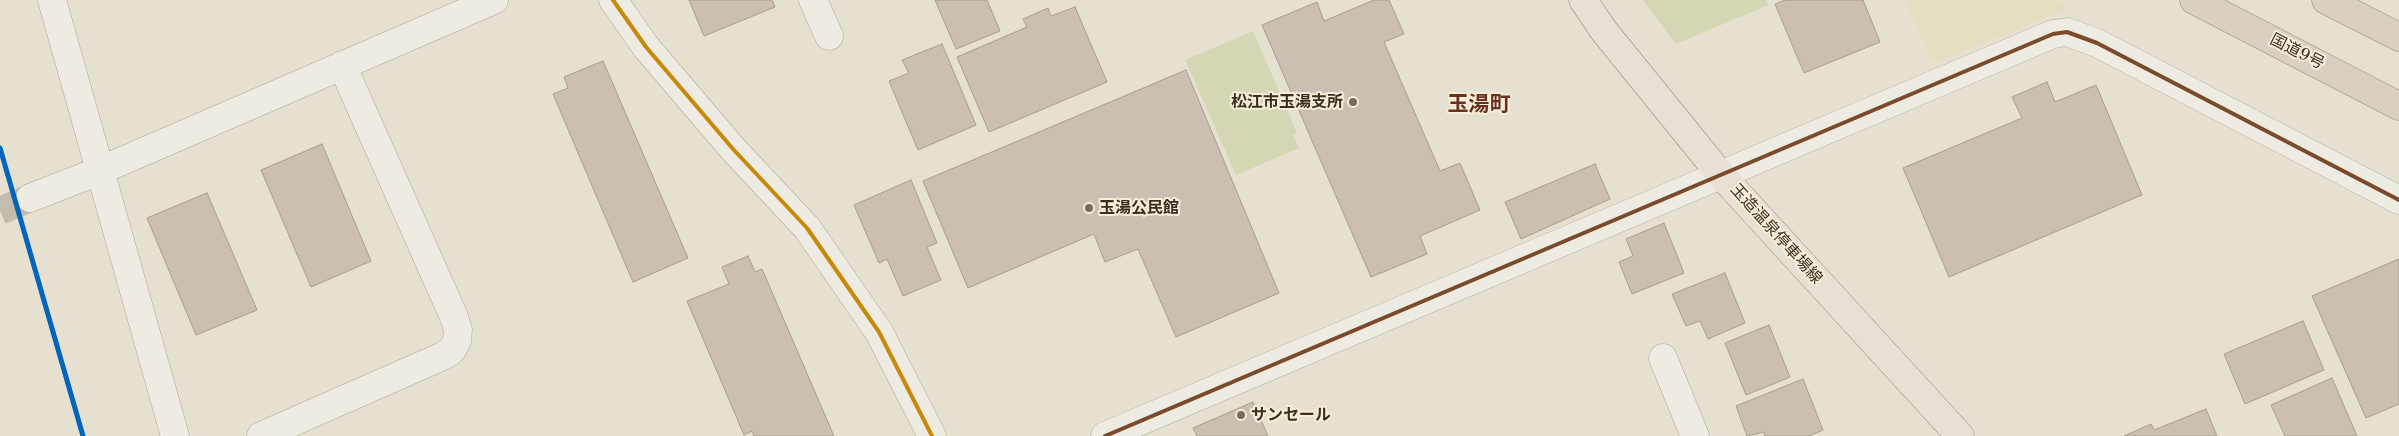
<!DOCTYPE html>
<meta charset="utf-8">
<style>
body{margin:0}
canvas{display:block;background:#e6e0d1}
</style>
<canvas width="2399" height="436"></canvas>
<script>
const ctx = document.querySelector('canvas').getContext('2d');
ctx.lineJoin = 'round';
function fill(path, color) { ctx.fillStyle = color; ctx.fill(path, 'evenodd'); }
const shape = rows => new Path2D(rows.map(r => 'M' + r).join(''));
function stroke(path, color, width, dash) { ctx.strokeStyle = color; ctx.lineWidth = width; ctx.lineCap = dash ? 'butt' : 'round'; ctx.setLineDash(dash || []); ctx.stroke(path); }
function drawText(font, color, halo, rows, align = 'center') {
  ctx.font = font + ' "Libre Baskerville","Noto Sans JP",serif'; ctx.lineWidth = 4; ctx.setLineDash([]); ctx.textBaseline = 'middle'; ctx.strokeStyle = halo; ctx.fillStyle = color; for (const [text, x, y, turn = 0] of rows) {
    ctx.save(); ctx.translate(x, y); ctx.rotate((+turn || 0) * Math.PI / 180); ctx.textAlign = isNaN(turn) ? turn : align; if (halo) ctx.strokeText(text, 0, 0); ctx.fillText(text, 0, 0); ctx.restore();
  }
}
fill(shape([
 [1905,0,2055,0,2063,3,2065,10,1938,62,1931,60]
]), '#e5dfc2');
fill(shape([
 [1643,0,1766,0,1768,5,1676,44],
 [1253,31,1297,133,1293,135,1299,148,1236,175,1185,60]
]), '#d4d6b4');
const building = shape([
 [689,0,772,0,775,7,704,36,689,0],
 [935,0,987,0,1000,31,956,49,935,0],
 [1374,0,1389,0,1404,34,1384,42,1440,171,1460,163,1480,210,1420,236,1427,254,1371,277,1262,25,1317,2,1324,21,1374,0],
 [1785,0,1863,0,1880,42,1804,73,1775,4,1785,0],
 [1075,7,1107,82,989,132,957,57,1027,27,1023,19,1048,8,1051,16,1075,7],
 [942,44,976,125,918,150,889,81,909,73,902,60,942,44],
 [603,61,688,258,633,282,553,94,568,88,564,77,603,61],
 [1186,70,1279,293,1176,337,1138,249,1105,262,1094,234,968,288,923,181,1186,70],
 [2047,82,2055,102,2096,85,2142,195,1949,277,1903,168,2022,118,2012,97,2047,82],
 [322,144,371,261,311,287,261,170,322,144],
 [1595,164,1610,199,1521,239,1505,202,1595,164],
 [911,180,937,243,927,247,941,280,903,296,887,259,879,263,854,205,911,180],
 [207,193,257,310,196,335,147,218,207,193],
 [1664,223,1684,273,1632,294,1619,262,1633,256,1626,239,1664,223],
 [748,256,755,272,762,269,834,436,754,436,752,431,744,435,687,301,729,284,722,267,748,256],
 [2399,259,2399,404,2366,418,2312,296,2399,259],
 [1725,273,1745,323,1708,339,1700,321,1686,326,1672,294,1725,273],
 [2303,321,2324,370,2245,404,2224,354,2303,321],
 [1769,325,1790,377,1746,395,1725,343,1769,325],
 [2332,378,2357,436,2285,436,2271,405,2332,378],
 [1803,379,1823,430,1809,436,1765,436,1764,432,1747,436,1736,406,1803,379],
 [1253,402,1268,436,1197,436,1193,428,1253,402],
 [2206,409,2217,436,2124,436,2151,424,2154,430,2206,409]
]);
fill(building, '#cabfb2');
stroke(building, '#a79c90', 1);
stroke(shape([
 [0,211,30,198]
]), '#c4bcae', 28, [28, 14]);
const minor = shape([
 [52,0,175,436],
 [613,0,646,47,733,149,807,228,879,332,932,436],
 [813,0,829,36],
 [30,198,99,171,494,0],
 [1663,358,1695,436],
 [261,436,443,356,452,350,457,341,458,330,454,317,342,65],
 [1105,436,2053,34,2067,32,2097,43,2399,200]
]);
const major = shape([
 [1583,0,1604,31,1720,174,1960,436]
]);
const highway = shape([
 [2194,0,2399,106],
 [2326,0,2399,37]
]);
stroke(minor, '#aca599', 29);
stroke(major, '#918b80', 29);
stroke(highway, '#918b80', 29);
stroke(minor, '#eeebe2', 28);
stroke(major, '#e6e1d4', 28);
stroke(highway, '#d9d0c1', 28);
stroke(shape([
 [613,0,646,47,733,149,807,228,879,332,932,436]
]), '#c88808', 4);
stroke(shape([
 [1105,436,2053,34,2067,32,2097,43,2399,200]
]), '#7a4b2a', 4);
stroke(shape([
 [0,148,83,436]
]), '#0065bd', 5);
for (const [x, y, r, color] of [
 [1353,102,5,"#786c5f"],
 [1089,208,5,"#786c5f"],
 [1241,415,5,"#786c5f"]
]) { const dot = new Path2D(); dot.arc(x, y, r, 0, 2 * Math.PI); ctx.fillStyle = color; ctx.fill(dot); stroke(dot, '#f6eed8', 2); }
drawText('16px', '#3c2e21', '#f6eed8', [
 ["国道9号",2297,52,27],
 ["玉造温泉停車場線",1776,234,48]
]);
drawText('bold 16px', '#3c2e21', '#f6eed8', [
 ["松江市玉湯支所",1343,102,"right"],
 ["玉湯公民館",1099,208],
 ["サンセール",1251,415]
], 'left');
drawText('bold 21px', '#683120', '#f6eed8', [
 ["玉湯町",1479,105]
]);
</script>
